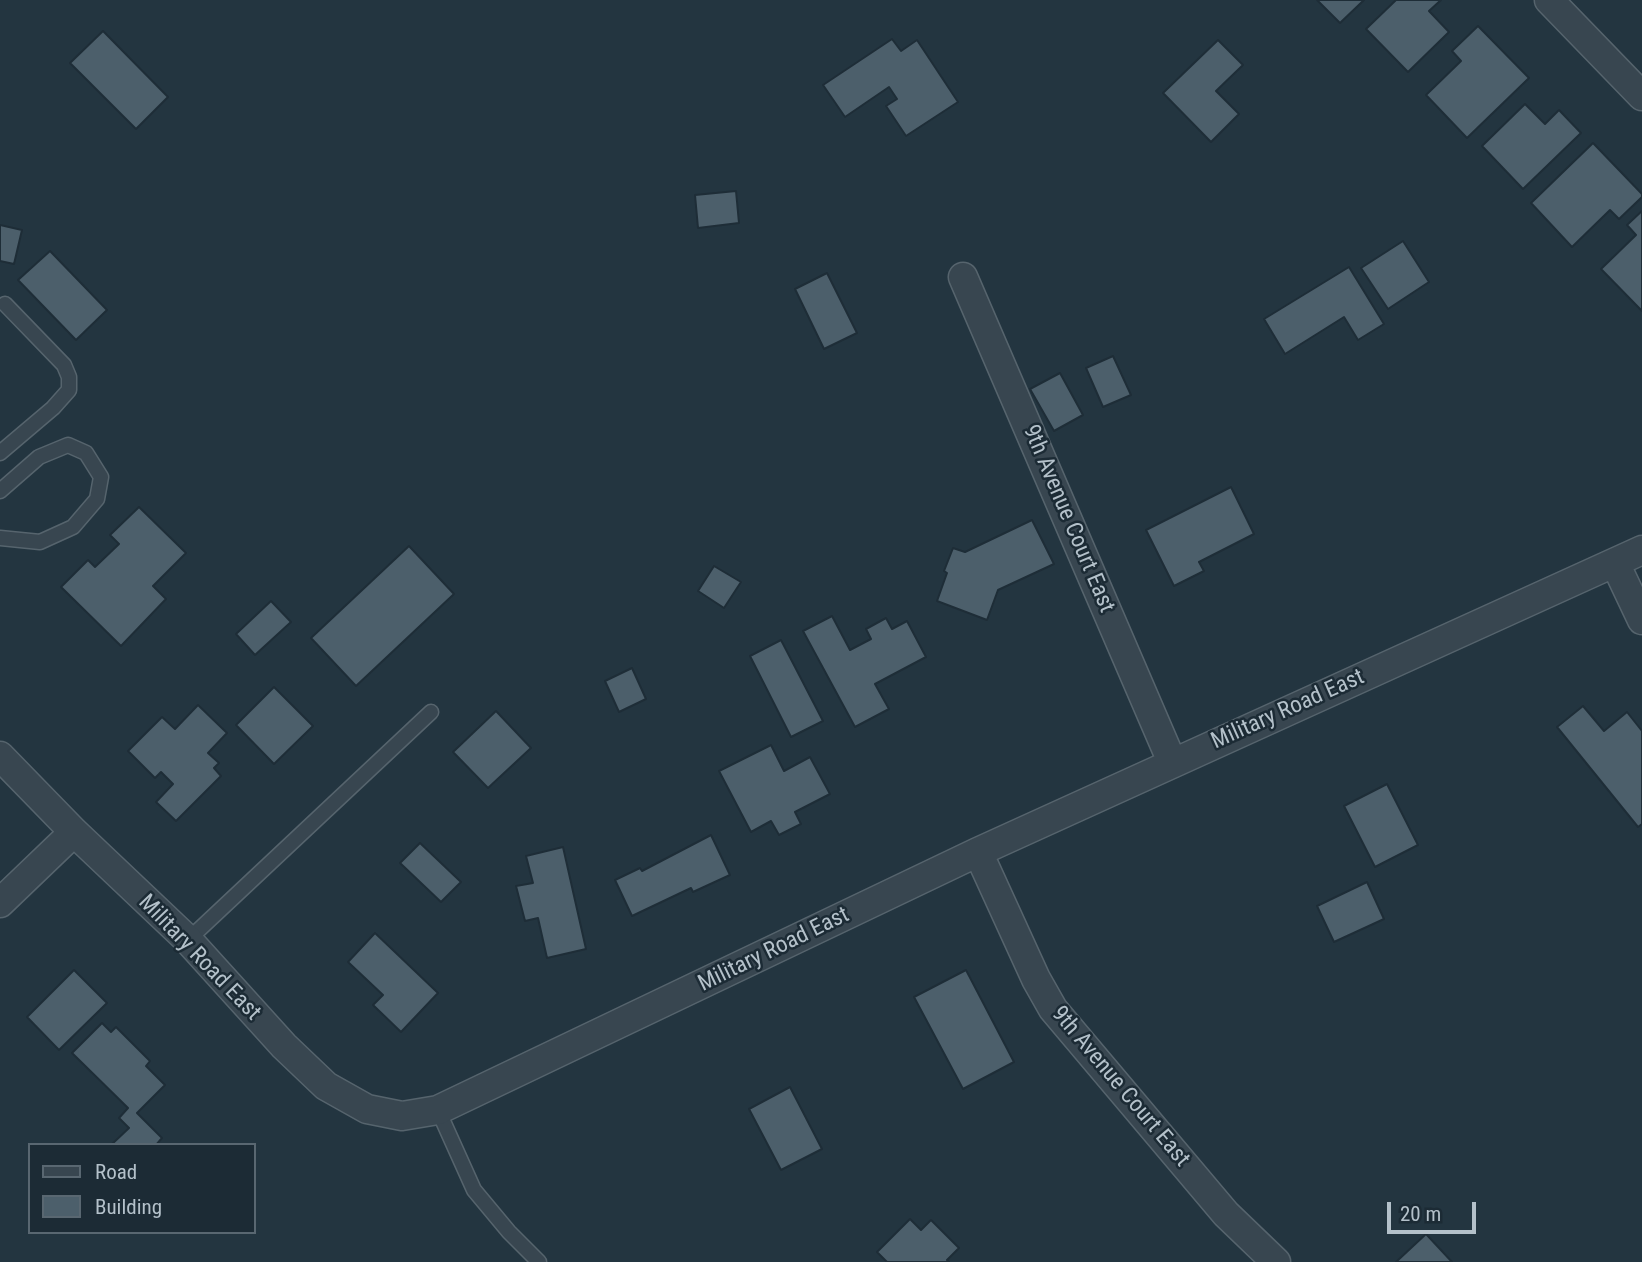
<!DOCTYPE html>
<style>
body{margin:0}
#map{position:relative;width:1642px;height:1262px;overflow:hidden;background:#233540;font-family:"Roboto Condensed",sans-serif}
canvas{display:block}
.legend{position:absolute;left:28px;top:1143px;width:228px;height:91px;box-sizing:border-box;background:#1c2b35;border:2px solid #596771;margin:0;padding:9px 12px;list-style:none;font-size:21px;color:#b4c1ca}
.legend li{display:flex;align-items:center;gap:14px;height:35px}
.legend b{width:35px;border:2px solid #596771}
.scale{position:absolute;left:1387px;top:1202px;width:89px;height:32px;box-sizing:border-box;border:4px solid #b4c1ca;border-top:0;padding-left:9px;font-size:21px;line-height:24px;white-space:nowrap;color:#b4c1ca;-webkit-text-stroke:5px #1c2b35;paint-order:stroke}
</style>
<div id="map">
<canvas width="1642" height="1262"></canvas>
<ul class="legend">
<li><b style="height:9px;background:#384650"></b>Road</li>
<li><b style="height:19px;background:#4c5f6b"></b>Building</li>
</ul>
<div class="scale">20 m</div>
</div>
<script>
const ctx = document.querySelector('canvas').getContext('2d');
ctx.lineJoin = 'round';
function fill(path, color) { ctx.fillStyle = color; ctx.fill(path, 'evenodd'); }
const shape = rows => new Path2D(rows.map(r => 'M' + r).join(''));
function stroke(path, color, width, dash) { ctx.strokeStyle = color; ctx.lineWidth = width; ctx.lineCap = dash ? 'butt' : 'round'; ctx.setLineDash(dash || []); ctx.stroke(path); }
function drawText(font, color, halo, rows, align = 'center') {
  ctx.font = font + ' "Roboto Condensed",sans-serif'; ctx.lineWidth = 5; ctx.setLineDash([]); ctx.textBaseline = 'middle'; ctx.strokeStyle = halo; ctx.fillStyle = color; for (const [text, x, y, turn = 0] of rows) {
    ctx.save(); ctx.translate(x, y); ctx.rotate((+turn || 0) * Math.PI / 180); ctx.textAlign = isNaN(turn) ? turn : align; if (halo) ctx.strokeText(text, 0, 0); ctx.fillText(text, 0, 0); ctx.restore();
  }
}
const building = shape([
 [1317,0,1364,0,1340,23,1317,0],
 [1396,0,1441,0,1429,11,1449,32,1408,72,1366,29,1396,0],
 [1478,26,1529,78,1467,138,1426,95,1461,61,1452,51,1478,26],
 [103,31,168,97,136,129,70,63,103,31],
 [892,39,901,51,917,40,958,102,906,136,886,106,897,99,889,87,845,117,823,85,892,39],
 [1218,40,1243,65,1216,91,1239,114,1211,142,1163,93,1218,40],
 [1525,104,1545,124,1559,110,1581,133,1523,189,1482,146,1525,104],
 [1593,143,1642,194,1642,197,1619,219,1610,210,1572,247,1531,203,1593,143],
 [736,191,739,223,698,228,695,195,736,191],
 [1642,211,1642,311,1601,269,1636,235,1627,225,1642,211],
 [0,225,22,230,14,264,0,261,0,225],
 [1403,241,1429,282,1388,309,1361,268,1403,241],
 [50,251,107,310,76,340,18,280,50,251],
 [1349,267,1384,324,1358,340,1344,317,1285,354,1264,319,1349,267],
 [827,273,857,333,824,349,795,289,827,273],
 [1113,356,1131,395,1103,407,1086,368,1113,356],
 [1060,373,1083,415,1054,431,1030,389,1060,373],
 [1231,487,1254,534,1199,562,1204,571,1174,586,1146,530,1231,487],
 [139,507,186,553,153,586,166,599,121,646,61,587,88,560,95,567,119,544,110,535,139,507],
 [1032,520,1054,564,998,590,987,620,937,601,947,573,944,571,953,548,965,552,1032,520],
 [409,546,454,594,356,686,311,638,409,546],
 [714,566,741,582,724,608,698,591,714,566],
 [271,601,291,622,255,655,236,634,271,601],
 [832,616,850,650,871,639,866,629,886,618,892,629,907,621,926,657,875,684,889,709,855,727,803,631,832,616],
 [781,640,823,721,791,737,750,656,781,640],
 [632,668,646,699,619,712,605,681,632,668],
 [274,687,313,726,274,764,236,725,274,687],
 [198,705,227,733,208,753,219,763,214,768,221,776,176,821,156,802,173,784,161,772,155,778,128,751,162,717,175,729,198,705],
 [1583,706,1604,731,1627,712,1642,731,1642,824,1638,827,1557,727,1583,706],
 [496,711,531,748,488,788,453,752,496,711],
 [771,745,784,771,810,757,830,794,795,812,801,824,779,835,771,821,751,832,719,771,771,745],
 [1387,784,1418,845,1375,867,1344,806,1387,784],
 [711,835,730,875,693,892,691,888,632,916,615,880,640,868,642,871,711,835],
 [420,843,461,882,441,902,400,863,420,843],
 [563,847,586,949,547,958,538,918,525,921,516,886,533,883,526,856,563,847],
 [1367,882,1384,919,1334,942,1317,906,1367,882],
 [375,933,438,993,401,1032,373,1005,383,995,348,962,375,933],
 [74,970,107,1003,59,1050,27,1017,74,970],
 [966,970,1014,1062,963,1089,914,997,966,970],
 [102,1023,111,1032,116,1027,150,1061,146,1066,165,1085,137,1113,162,1138,156,1145,111,1145,129,1128,119,1118,128,1108,72,1053,102,1023],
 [790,1087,822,1149,781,1170,749,1109,790,1087],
 [910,1219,921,1230,931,1220,959,1248,947,1260,949,1262,887,1262,877,1252,910,1219],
 [1426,1234,1452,1262,1396,1262,1426,1234]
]);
fill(building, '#4c5f6b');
stroke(building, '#1e2d37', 2);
const lane = shape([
 [0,453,53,408,69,390,69,377,64,365,5,304],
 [0,491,39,457,68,445,86,453,101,477,97,499,73,527,40,542,0,538],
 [188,940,431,712],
 [438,1110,474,1190,509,1232,539,1262]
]);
const street = shape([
 [1549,0,1642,96],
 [963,277,1172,762],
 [1615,563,1642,620],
 [0,756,74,832,188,940,284,1046,326,1086,367,1109,402,1116,438,1110,978,852,1642,550],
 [978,852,1036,979,1053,1009,1226,1214,1276,1262],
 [0,903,74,832]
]);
stroke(lane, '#56646d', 17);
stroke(street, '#56646d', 31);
stroke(lane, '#384650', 14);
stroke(street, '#384650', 28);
drawText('23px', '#b4c1ca', '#1c2b35', [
 ["9th Avenue Court East",1068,519,67],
 ["Military Road East",1288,710,-24],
 ["Military Road East",774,950,-26],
 ["Military Road East",199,958,46],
 ["9th Avenue Court East",1120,1087,50]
]);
</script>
